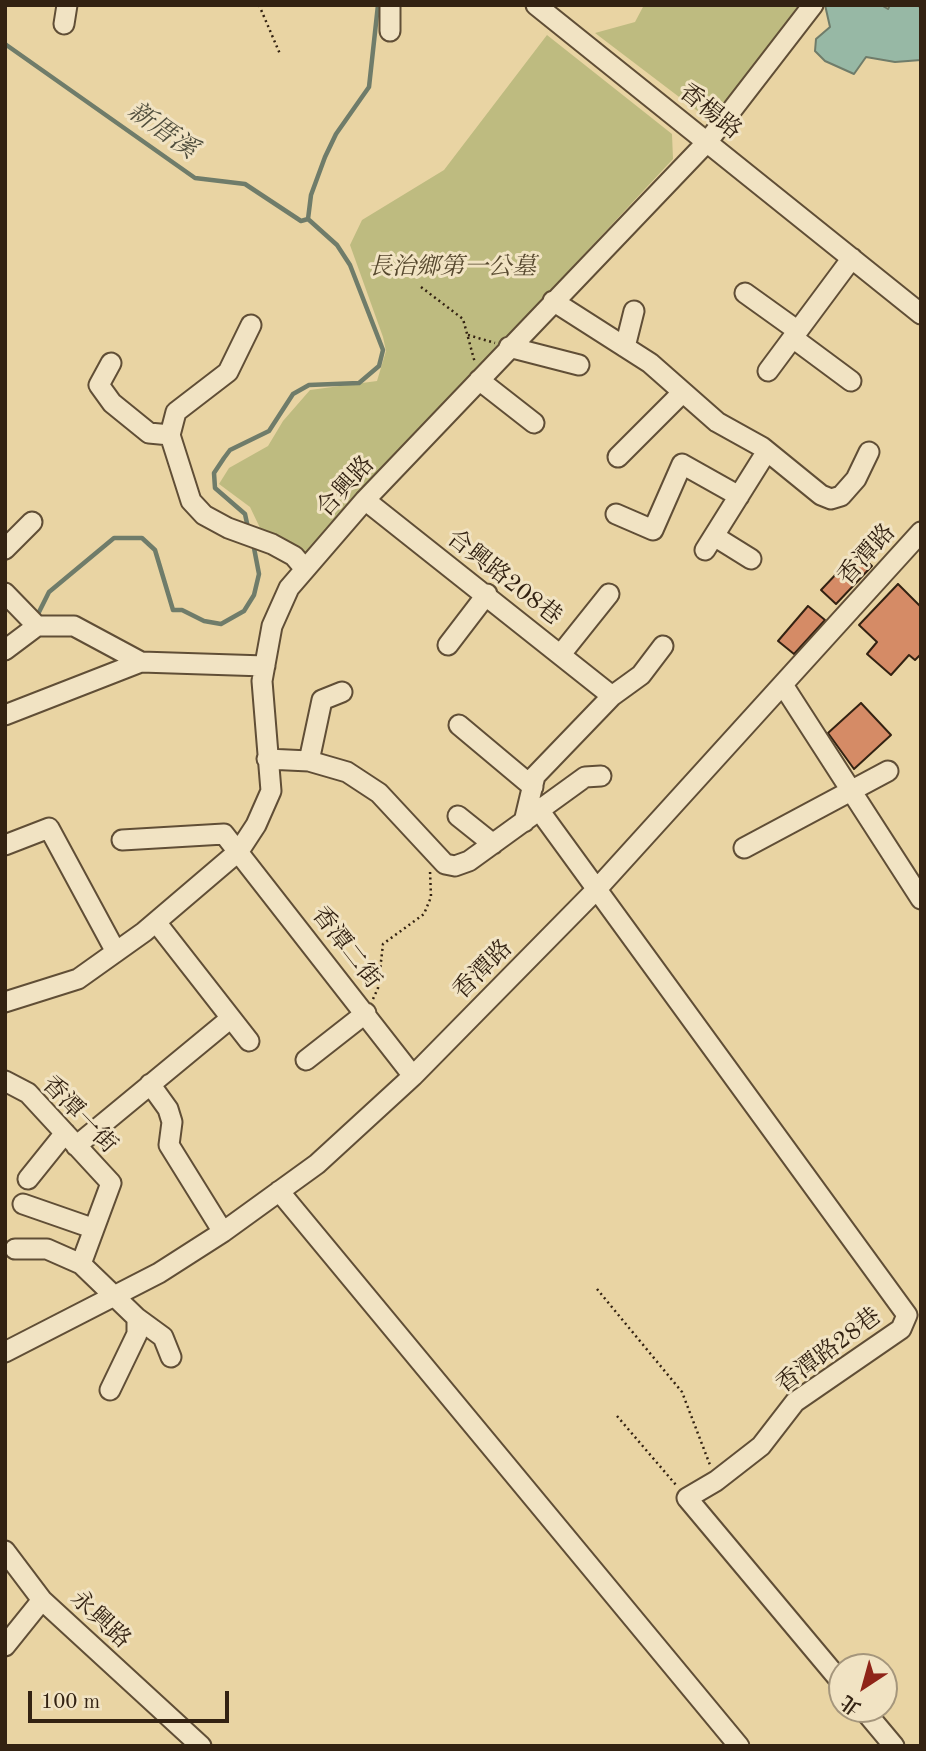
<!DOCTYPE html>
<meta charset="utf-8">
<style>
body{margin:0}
#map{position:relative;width:926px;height:1751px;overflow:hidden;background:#e9d4a3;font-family:"Old Standard TT","Noto Serif TC",serif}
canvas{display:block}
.frame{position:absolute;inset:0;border:7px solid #332212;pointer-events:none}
.north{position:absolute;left:828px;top:1653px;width:70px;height:70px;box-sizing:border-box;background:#f1e3c3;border:2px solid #a5967c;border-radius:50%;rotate:216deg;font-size:19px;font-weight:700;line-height:28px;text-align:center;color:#332212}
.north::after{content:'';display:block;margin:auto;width:24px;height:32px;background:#8f2418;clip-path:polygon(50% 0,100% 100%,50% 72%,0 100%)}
.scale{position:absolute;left:28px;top:1691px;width:201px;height:32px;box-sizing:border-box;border:4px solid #332212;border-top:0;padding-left:9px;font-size:21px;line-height:24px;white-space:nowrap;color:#332212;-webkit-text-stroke:5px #f1e3c3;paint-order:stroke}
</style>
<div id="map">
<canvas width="926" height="1751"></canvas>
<div class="frame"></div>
<div class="north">北</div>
<div class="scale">100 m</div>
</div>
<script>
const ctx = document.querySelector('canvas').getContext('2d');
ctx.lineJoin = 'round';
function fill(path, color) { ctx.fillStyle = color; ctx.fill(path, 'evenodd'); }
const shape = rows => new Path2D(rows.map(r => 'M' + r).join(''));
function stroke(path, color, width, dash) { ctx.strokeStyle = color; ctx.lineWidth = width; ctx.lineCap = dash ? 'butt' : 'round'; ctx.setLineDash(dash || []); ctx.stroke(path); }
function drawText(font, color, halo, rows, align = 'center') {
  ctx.font = font + ' "Old Standard TT","Noto Serif TC",serif'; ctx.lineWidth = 6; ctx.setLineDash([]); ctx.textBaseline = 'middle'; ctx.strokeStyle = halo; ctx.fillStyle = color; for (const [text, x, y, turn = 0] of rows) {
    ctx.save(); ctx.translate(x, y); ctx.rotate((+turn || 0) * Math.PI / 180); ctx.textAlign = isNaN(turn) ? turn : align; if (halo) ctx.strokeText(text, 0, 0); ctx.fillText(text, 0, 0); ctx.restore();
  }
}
fill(shape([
 [644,5,808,5,712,122,595,33,635,22],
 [547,35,672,134,673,159,305,553,261,530,250,507,219,484,229,468,268,446,283,421,310,390,377,381,386,351,383,337,350,245,362,220,444,170]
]), '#bebb80');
const water = shape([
 [825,5,881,5,888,9,890,5,917,5,921,8,921,60,895,62,866,57,854,74,825,61,815,51,816,39,830,27,825,5]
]);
fill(water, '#97b8a5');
stroke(water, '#6f7c6a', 2);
stroke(shape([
 [5,44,195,178,245,184,301,221,308,219],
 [248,528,245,514,215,488,214,473,224,458,230,450,269,431,293,394,309,385,359,383,379,366,383,350,350,265,337,245,308,219,311,195,325,157,336,134,369,87,378,5],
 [39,612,49,592,114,538,142,538,155,550,173,610,182,610,204,621,221,624,244,611,254,595,259,574,254,548]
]), '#6f7c6a', 4.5);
const building = shape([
 [857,552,872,566,836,604,821,590,857,552],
 [898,584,921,607,921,654,915,660,909,655,891,675,867,654,877,642,859,625,898,584],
 [808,606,825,620,794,654,778,641,808,606],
 [861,703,891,735,854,769,828,733,861,703]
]);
fill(building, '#d58b66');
stroke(building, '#332212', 2);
const minor = shape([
 [390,5,390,31],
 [536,5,921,314],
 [64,24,67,5],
 [745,293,798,331],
 [553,301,650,363,717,422,762,447,821,495,831,499,841,496,856,479,869,452],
 [793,338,851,381],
 [509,347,579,365],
 [625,347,634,311],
 [111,363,99,385,112,403,149,433,170,435,176,412,228,372,251,325],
 [768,371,852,258],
 [479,380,534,423],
 [170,435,191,501,204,515,228,528,272,544,294,556,305,569],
 [618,457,683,392],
 [365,500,612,696,535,776,524,822],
 [616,514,653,530,682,464,739,496],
 [714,536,751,559],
 [5,549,32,522],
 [705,550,767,451],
 [5,593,37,626],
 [448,645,487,594],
 [5,650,37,626,74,626,141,662,265,666],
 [561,654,609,594],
 [783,685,921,899],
 [612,696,641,675,663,646],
 [5,715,141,662],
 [459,725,533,787],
 [267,759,309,761,347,772,379,793,445,864,455,866,469,861,585,777,601,776],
 [309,761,322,700,342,692],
 [539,810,907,1315,901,1329,795,1402,761,1446,716,1481,687,1498,842,1683],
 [458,816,493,844],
 [122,840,224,834,413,1076],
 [5,845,49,828,116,952],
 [744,848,888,771],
 [156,922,249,1041],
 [5,1002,78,979,144,932,239,851,256,825,271,791,262,681,272,626,289,588,365,500,708,141,813,5],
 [306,1060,366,1013],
 [5,1081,28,1093,111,1183,81,1264,137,1318,137,1334,110,1390],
 [150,1084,168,1109,172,1122,169,1145,223,1232],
 [76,1146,231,1018],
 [28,1179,65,1133],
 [279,1191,739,1746],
 [23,1204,92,1228],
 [15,1249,47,1249,81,1264],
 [137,1318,163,1337,171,1357],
 [5,1352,159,1273,223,1232,317,1164,413,1076,596,890,921,532],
 [5,1551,42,1600,201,1746],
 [5,1646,42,1600],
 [863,1709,894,1746]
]);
stroke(minor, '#604e36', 23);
stroke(shape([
 [259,5,280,54],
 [421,287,463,319,475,363],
 [468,335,495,343],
 [373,999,378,988,383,944,424,914,431,897,430,871],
 [597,1289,682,1392,710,1465],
 [617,1416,676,1485]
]), '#332212', 2.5, [2, 3.5]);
stroke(minor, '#f1e3c3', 19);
drawText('24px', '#332212', '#f1e3c3', [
 ["香楊路",710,112,39],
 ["合興路",346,487,-48],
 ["香潭路",867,555,-48],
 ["合興路208巷",504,578,38],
 ["香潭二街",346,948,52],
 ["香潭路",483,970,-45],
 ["香潭一街",79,1115,46],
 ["香潭路28巷",829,1351,-37],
 ["永興路",100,1620,43]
]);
drawText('italic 24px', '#56482e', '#f1e3c3', [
 ["長治鄉第一公墓",452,268]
]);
drawText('italic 26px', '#514f3e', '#f1e3c3', [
 ["新厝溪",162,131,35]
]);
</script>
